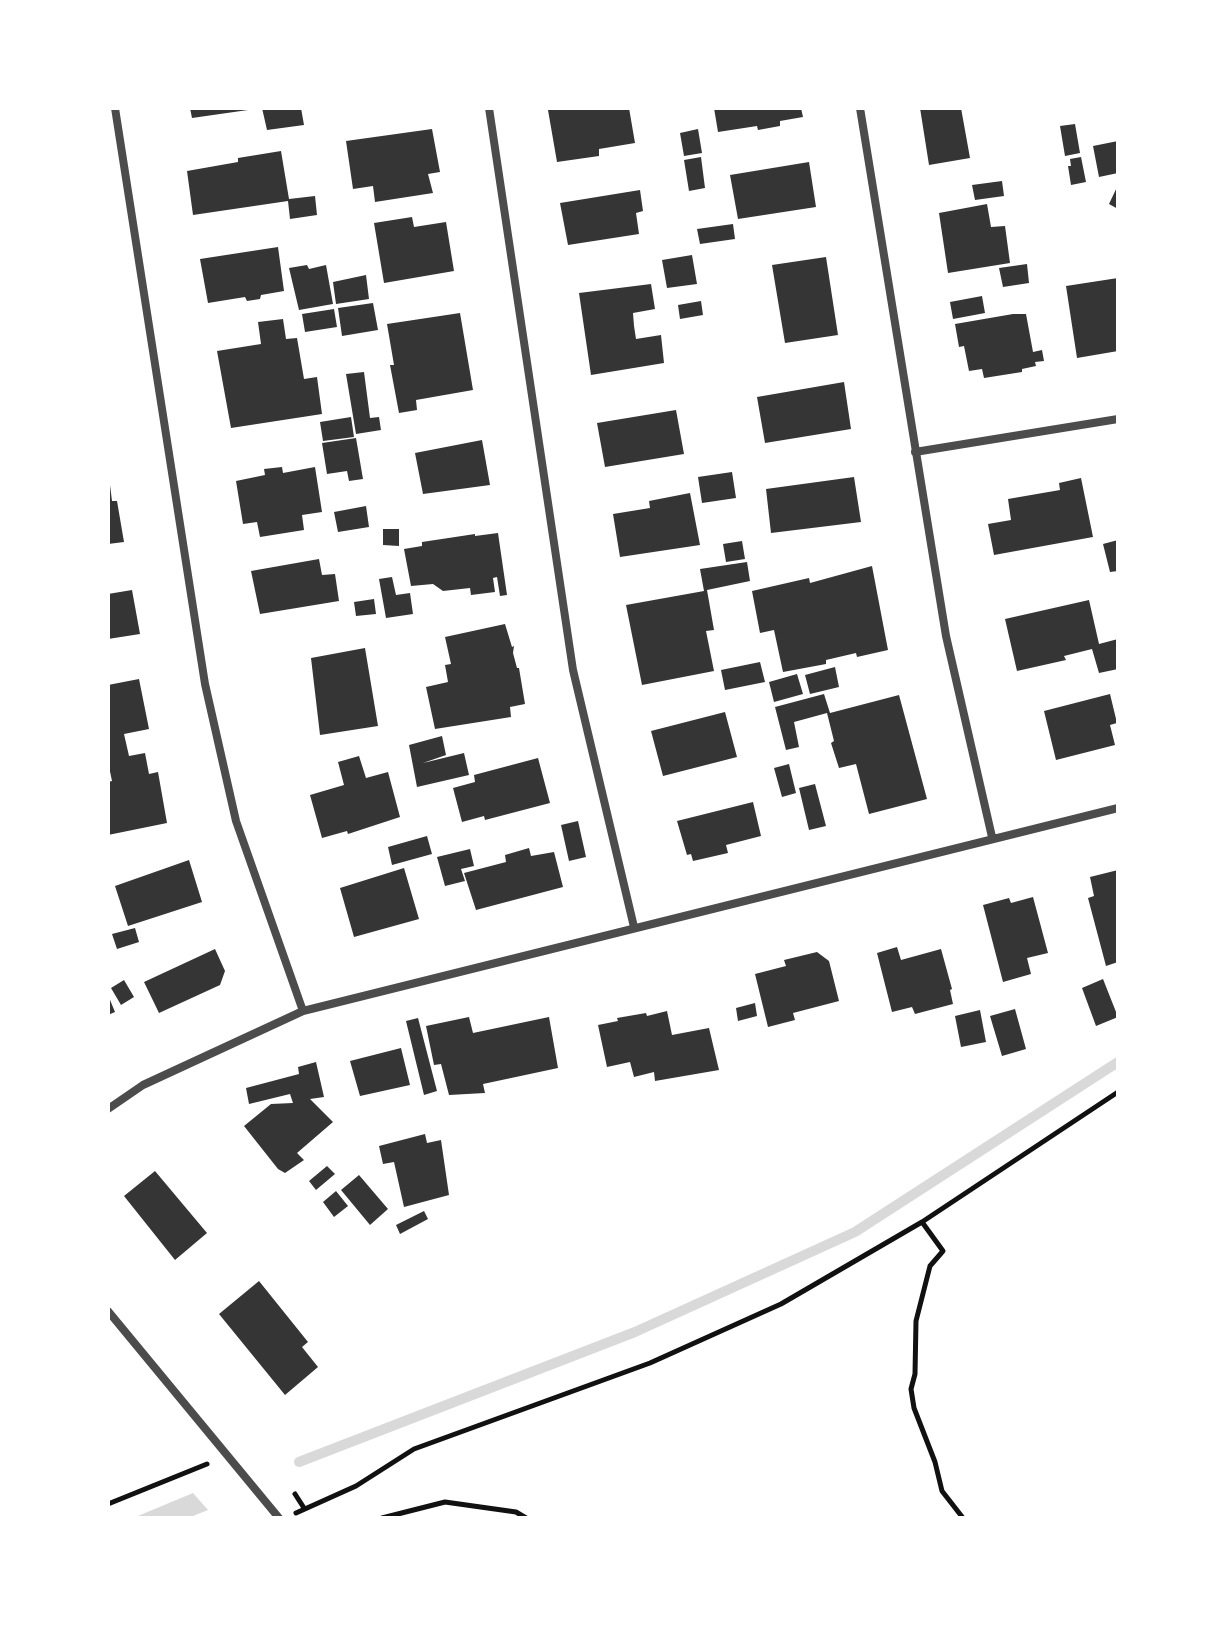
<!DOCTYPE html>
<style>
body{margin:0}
#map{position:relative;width:1226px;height:1626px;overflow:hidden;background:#fff;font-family:Raleway,sans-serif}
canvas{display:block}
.frame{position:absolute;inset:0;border:110px solid #fff;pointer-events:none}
</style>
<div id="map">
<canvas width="1226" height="1626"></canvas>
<div class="frame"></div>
</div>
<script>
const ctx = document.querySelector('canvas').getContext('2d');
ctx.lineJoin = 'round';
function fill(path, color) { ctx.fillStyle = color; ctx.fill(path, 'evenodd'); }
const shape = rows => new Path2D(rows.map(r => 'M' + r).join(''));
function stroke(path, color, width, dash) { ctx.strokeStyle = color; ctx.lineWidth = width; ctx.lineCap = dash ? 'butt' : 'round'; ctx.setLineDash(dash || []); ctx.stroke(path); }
fill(shape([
 [193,1493,208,1510,188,1518,133,1518]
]), '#d9d9d9');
stroke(shape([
 [299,1462,635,1332,855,1232,1118,1062]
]), '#d9d9d9', 10);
fill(shape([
 [190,108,248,108,248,110,192,118],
 [262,108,301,108,304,125,267,130],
 [562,108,629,108,635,143,599,149,599,156,557,162,548,110],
 [714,108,801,108,803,117,780,121,780,126,758,130,757,126,718,132],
 [920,108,961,108,970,158,929,165],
 [1075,124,1080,153,1065,156,1060,126],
 [432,129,440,172,428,174,433,193,375,202,373,186,353,189,346,141],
 [698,129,702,153,684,156,680,133],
 [1118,141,1118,173,1099,177,1093,146],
 [281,151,289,199,315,196,317,215,290,219,288,201,193,215,187,171,238,162,238,158],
 [701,157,705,188,689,191,684,160],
 [1081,157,1086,182,1071,185,1068,166,1071,166,1070,159],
 [809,162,816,207,738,219,730,175],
 [1002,181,1004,196,975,200,972,185],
 [1118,185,1118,209,1109,204],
 [640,190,643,211,636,213,639,234,568,245,560,203],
 [987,204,991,227,1005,226,1010,263,948,273,939,213],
 [412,217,414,227,446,222,454,271,384,283,374,223],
 [733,224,735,239,700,244,697,229],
 [278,247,284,291,261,295,260,299,247,301,245,297,208,303,200,259],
 [692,255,697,284,667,288,662,260],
 [826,257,838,335,785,343,772,265],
 [1027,264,1029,283,1003,287,999,268],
 [307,265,309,269,326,265,333,304,299,310,289,268],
 [366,275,369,299,336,304,333,282],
 [1118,278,1118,351,1077,358,1066,286],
 [651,284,655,309,633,313,634,326,636,339,661,335,664,363,591,375,579,293],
 [982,296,985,313,953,319,950,302],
 [701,301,703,315,680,319,678,305],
 [373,303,378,330,342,336,338,308],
 [334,309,337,327,305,332,302,314],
 [460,313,473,390,416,400,417,410,399,413,390,365,394,365,387,324],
 [1013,314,1026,314,1033,352,1042,350,1044,361,1035,362,1036,366,1022,369,1022,372,984,378,982,369,969,371,964,346,959,347,955,324],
 [283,319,286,339,297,338,304,379,317,377,322,414,231,428,217,351,261,344,258,322],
 [364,372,370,418,379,417,381,430,356,434,346,374],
 [844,382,851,429,765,443,757,397],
 [676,410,684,454,605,467,597,423],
 [351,417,354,437,323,441,320,422],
 [356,438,363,479,349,481,347,471,327,474,322,443],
 [482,440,490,485,423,494,415,453],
 [282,467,283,473,315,467,322,512,302,515,304,530,260,537,257,522,243,524,236,481,265,475,264,469],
 [732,472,736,498,702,503,698,477],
 [854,477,861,522,771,533,766,489],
 [1081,478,1093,537,994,555,988,524,1011,520,1008,499,1060,490,1059,483],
 [110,485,112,501,117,501,124,542,108,544],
 [690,493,700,545,620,557,613,514,650,508,649,501],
 [366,506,369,527,338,532,334,512],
 [383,529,399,529,399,546,383,545],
 [498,533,507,595,500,596,497,577,493,578,495,592,471,595,470,588,443,591,433,584,411,586,404,549,422,546,422,542,475,534,475,536],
 [1118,540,1118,571,1110,572,1103,544],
 [742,541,745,559,726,562,723,544],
 [319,559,322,575,335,574,339,601,260,614,251,571],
 [747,562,750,581,707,590,714,630,706,631,714,671,642,685,626,605,704,591,700,569],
 [872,566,888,650,857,657,856,653,826,660,826,664,783,672,774,630,760,633,752,591,809,578,810,583],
 [392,577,396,595,410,593,413,614,386,618,379,579],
 [132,590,140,634,108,639,108,594],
 [374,599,376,614,356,616,354,602],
 [1089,600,1099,644,1118,639,1118,669,1099,673,1092,649,1064,656,1066,660,1017,671,1005,619],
 [505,624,512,647,514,646,513,653,517,668,519,668,525,704,510,707,511,717,435,729,426,687,448,682,445,665,451,664,445,637],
 [365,648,378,726,320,735,311,658],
 [760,662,765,682,725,690,721,670],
 [835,667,839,687,810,694,805,675],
 [797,674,803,694,774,702,769,682],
 [139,679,149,729,124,734,129,756,145,753,149,774,158,772,167,823,108,835,108,782,112,781,108,762,108,685],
 [824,694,830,713,899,695,927,799,869,814,856,764,839,768,831,743,834,741,827,713,794,722,799,747,786,750,775,707],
 [1110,694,1117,723,1110,725,1115,745,1056,760,1044,711],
 [725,712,737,757,663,776,651,731],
 [442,736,446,755,423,763,464,753,469,775,417,787,409,745],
 [359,756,366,778,388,772,400,817,348,834,347,831,322,838,310,795,344,785,338,762],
 [538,758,550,803,485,820,484,816,462,822,453,788,475,782,474,775],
 [789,764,796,793,782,797,774,768],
 [815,784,826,826,809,830,799,788],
 [753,802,761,836,726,845,728,853,693,861,691,854,687,855,677,821],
 [578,821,586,857,569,861,561,825],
 [427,836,432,854,392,865,388,847],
 [529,848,531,856,554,852,563,887,476,910,464,873,506,862,505,855],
 [470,849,474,866,461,869,465,881,445,886,437,857],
 [189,860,202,902,128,926,115,886],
 [404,868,419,919,354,937,340,888],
 [1118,870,1118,962,1106,966,1088,898,1094,896,1090,877],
 [1033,897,1048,953,1027,958,1031,974,1003,982,983,905,1009,898,1011,903],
 [135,928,139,942,117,949,112,934],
 [897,947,901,960,941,949,952,989,950,990,953,1004,915,1014,912,1007,892,1012,877,953],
 [215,949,225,971,220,985,159,1013,144,982],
 [817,952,829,961,839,1001,793,1013,795,1020,768,1027,755,974,786,966,784,960],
 [1103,979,1118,1017,1096,1026,1082,988],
 [124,980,134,997,121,1005,111,988],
 [108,995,115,1012,108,1015],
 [755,1003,757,1016,738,1021,736,1008],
 [1015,1009,1026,1049,1002,1056,990,1016],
 [980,1010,986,1042,961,1047,955,1016],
 [667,1011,672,1035,709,1028,719,1070,655,1081,654,1072,634,1077,630,1062,607,1067,598,1025,618,1021,617,1018,646,1013,647,1016],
 [469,1017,473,1033,549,1017,558,1068,483,1084,485,1093,449,1095,441,1064,434,1065,426,1026],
 [418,1018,437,1091,424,1095,406,1021],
 [401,1048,410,1085,360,1096,350,1061],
 [316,1062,324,1097,310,1099,333,1122,297,1153,304,1160,285,1173,278,1169,244,1126,271,1104,293,1103,290,1094,249,1104,246,1088,299,1074,298,1067],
 [425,1134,427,1143,441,1140,449,1195,404,1207,394,1162,383,1164,379,1146],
 [327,1166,335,1174,316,1190,309,1181],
 [155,1171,207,1233,175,1260,124,1196],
 [359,1175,388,1209,370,1225,341,1190],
 [336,1191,348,1206,334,1217,323,1202],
 [424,1211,428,1219,400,1234,396,1225],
 [259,1281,308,1342,302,1347,318,1367,285,1395,219,1314]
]), '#353535');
stroke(shape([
 [922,1222,943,1251,930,1266,916,1321,915,1374,911,1389,914,1408,935,1462,942,1491,963,1518],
 [295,1494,304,1508],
 [108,1504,207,1464],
 [296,1513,356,1486,414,1449,650,1363,781,1304,922,1222,1118,1092],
 [382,1518,445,1502,516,1512,526,1518]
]), '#111', 5);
stroke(shape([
 [115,108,205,684,236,821,303,1011],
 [489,108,573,670,634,927],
 [860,108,946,636,992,837],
 [915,452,1118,419],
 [108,1109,143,1085,303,1011,1118,808],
 [108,1311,279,1518]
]), '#4c4c4c', 8);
</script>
